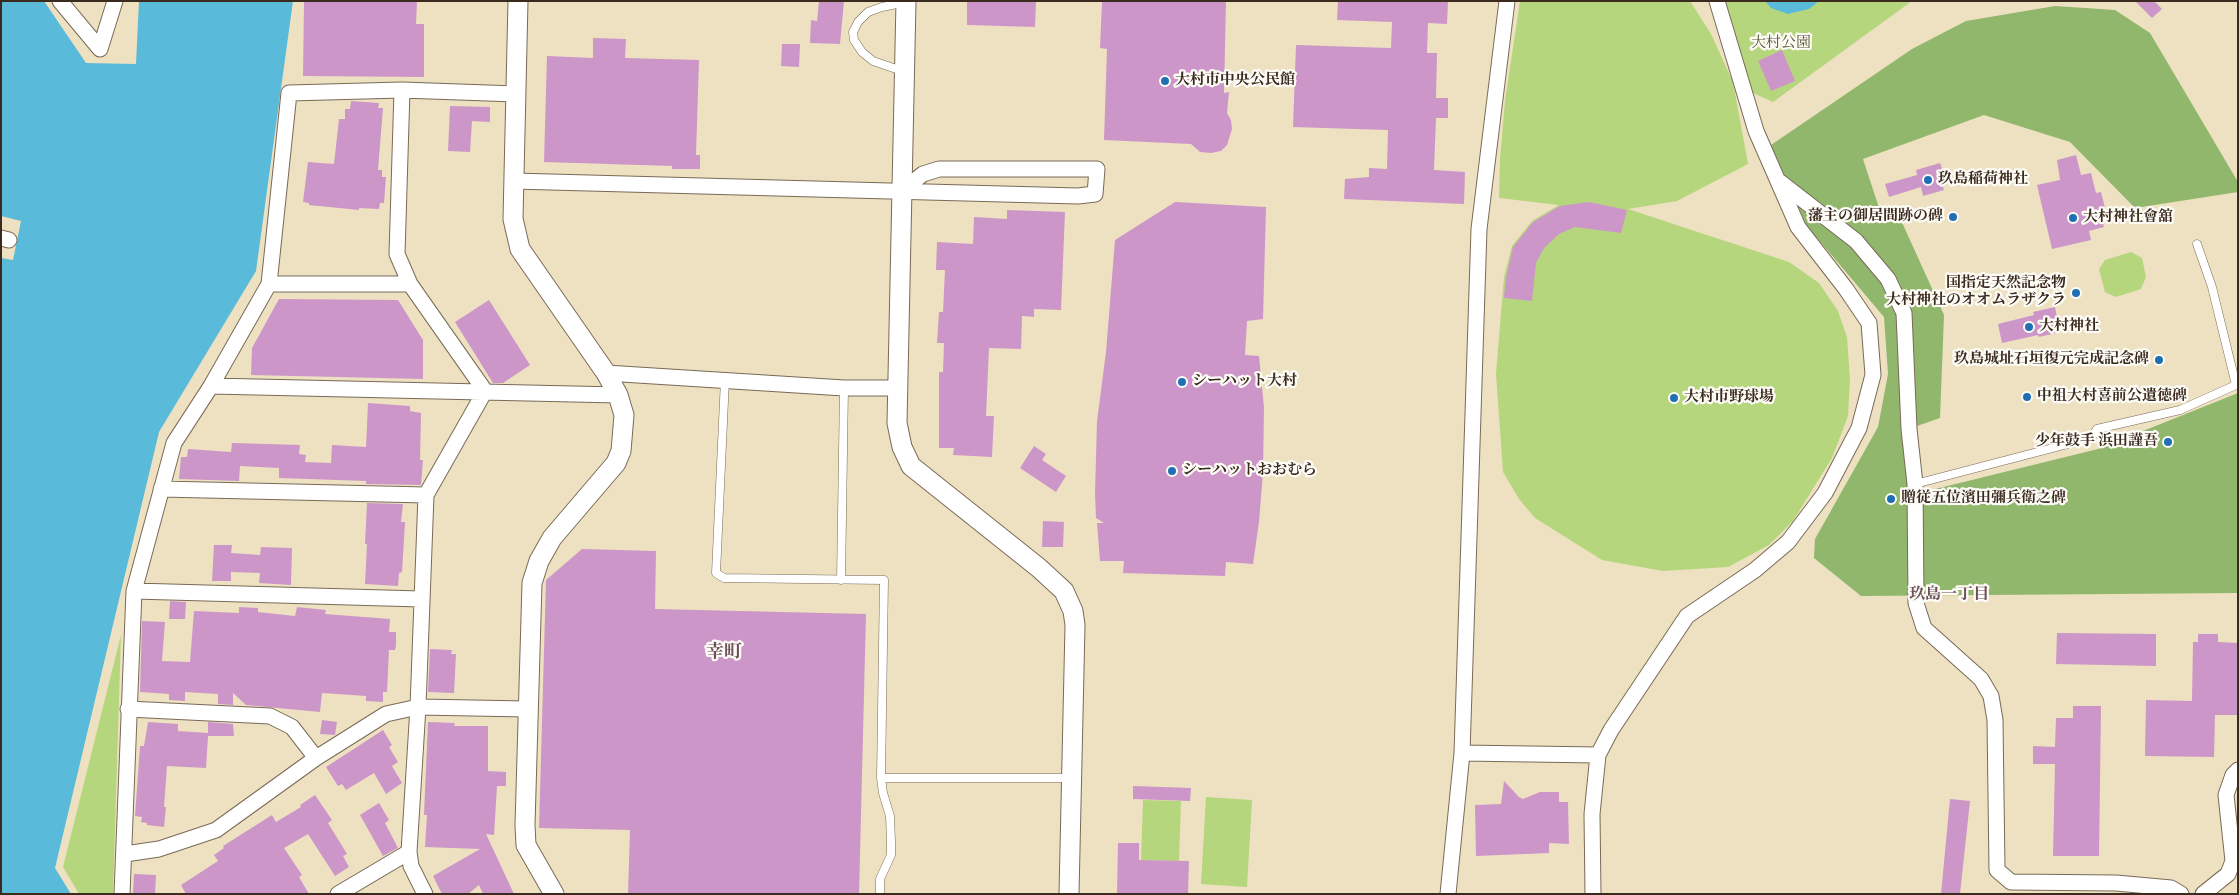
<!DOCTYPE html>
<meta charset="utf-8">
<style>
body{margin:0}
#map{position:relative;width:2239px;height:895px;overflow:hidden;background:#ede1c1;font-family:"IM FELL English",serif}
canvas{display:block}
.frame{position:absolute;inset:0;border:2px solid #3b2a1e;pointer-events:none}
</style>
<div id="map">
<canvas width="2239" height="895"></canvas>
<div class="frame"></div>
</div>
<script>
const ctx = document.querySelector('canvas').getContext('2d');
ctx.lineJoin = 'round';
function fill(path, color) { ctx.fillStyle = color; ctx.fill(path, 'evenodd'); }
const shape = rows => new Path2D(rows.map(r => 'M' + r).join(''));
function stroke(path, color, width, dash) { ctx.strokeStyle = color; ctx.lineWidth = width; ctx.lineCap = dash ? 'butt' : 'round'; ctx.setLineDash(dash || []); ctx.stroke(path); }
function drawText(font, color, halo, rows, align = 'center') {
  ctx.font = font + ' "IM FELL English","Noto Serif JP",serif'; ctx.lineWidth = 4.5; ctx.setLineDash([]); ctx.textBaseline = 'middle'; ctx.strokeStyle = halo; ctx.fillStyle = color; for (const [text, x, y, turn = 0] of rows) {
    ctx.save(); ctx.translate(x, y); ctx.rotate((+turn || 0) * Math.PI / 180); ctx.textAlign = isNaN(turn) ? turn : align; if (halo) ctx.strokeText(text, 0, 0); ctx.fillText(text, 0, 0); ctx.restore();
  }
}
fill(shape([
 [1520,1,1690,1,1711,34,1733,82,1748,164,1677,201,1628,209,1789,262,1819,283,1838,311,1847,337,1850,380,1848,416,1832,458,1793,521,1769,545,1728,567,1663,571,1602,560,1535,518,1519,499,1503,472,1496,374,1504,277,1512,246,1532,221,1559,205,1499,198,1500,159,1505,101],
 [1719,1,1912,1,1773,102,1753,93],
 [2131,252,2142,258,2146,277,2141,289,2116,297,2105,292,2099,269,2105,260],
 [121,635,113,894,79,894,63,867],
 [1206,797,1252,800,1247,887,1201,884],
 [1143,800,1181,801,1179,861,1141,860]
]), '#b6d67d');
fill(shape([
 [2055,6,2115,10,2150,33,2238,182,2238,192,2135,208,2070,142,1984,115,1863,159,1884,223,1900,218,1944,315,1940,418,1917,426,1923,492,2098,449,2238,393,2238,593,1861,596,1814,558,1815,539,1878,427,1888,374,1884,317,1807,226,1771,145,1912,49,1966,21]
]), '#90b76c');
fill(shape([
 [1,1,44,1,86,63,136,64,139,1,293,1,256,271,159,432,55,868,71,894,1,894,1,258,13,260,21,221,1,216],
 [1765,1,1819,1,1809,9,1788,14,1771,8]
]), '#5abad9');
fill(shape([
 [304,1,417,1,416,24,424,24,424,77,303,76],
 [819,1,844,1,840,44,810,43,811,20,817,21],
 [967,1,1036,1,1035,27,967,25],
 [1102,1,1226,1,1224,93,1229,92,1227,113,1231,120,1232,129,1227,145,1221,151,1211,153,1200,152,1191,144,1104,140,1107,49,1100,48],
 [1338,1,1448,1,1447,24,1428,23,1427,53,1437,53,1436,98,1448,98,1448,118,1436,118,1434,170,1465,172,1464,204,1344,199,1345,179,1369,177,1369,168,1387,169,1388,130,1293,127,1296,45,1391,48,1392,22,1337,20],
 [2135,1,2154,1,2162,9,2152,18],
 [593,38,626,39,625,58,699,60,696,155,700,155,700,169,672,169,672,166,544,162,547,56,593,58],
 [782,44,800,44,799,67,781,66],
 [1782,50,1795,81,1771,91,1758,61],
 [351,101,379,103,378,108,383,108,378,170,382,170,382,177,386,177,384,203,380,203,379,209,359,208,359,210,309,205,309,203,303,202,308,162,334,164,339,119,345,119,345,109,350,109],
 [450,106,490,107,490,122,472,121,470,152,448,151],
 [2076,155,2081,175,2091,173,2096,193,2101,192,2105,208,2099,210,2104,227,2089,231,2091,240,2052,249,2037,185,2060,180,2057,160],
 [1940,163,1946,179,1941,181,1944,190,1923,196,1921,187,1889,197,1885,184,1917,175,1916,170],
 [1175,202,1266,207,1263,319,1247,321,1245,355,1259,356,1264,408,1263,472,1259,522,1253,564,1226,562,1225,576,1123,573,1124,561,1100,561,1097,523,1104,523,1096,518,1095,494,1097,421,1106,352,1115,240],
 [1589,202,1627,210,1621,233,1575,227,1559,234,1544,248,1536,263,1532,301,1504,298,1506,277,1513,247,1533,222,1560,206],
 [1007,210,1065,212,1061,310,1034,309,1034,317,1022,316,1021,349,989,348,986,416,994,416,992,457,953,455,954,448,939,448,939,372,943,372,944,343,937,343,939,312,943,312,945,270,936,270,937,242,973,244,974,217,1007,219],
 [279,299,398,300,423,340,423,379,251,375,252,348],
 [489,300,530,365,503,383,493,383,455,322],
 [2055,307,2060,332,2039,337,2038,335,2002,343,1998,324,2034,315,2033,312],
 [368,403,410,406,410,411,421,413,420,460,423,460,421,485,366,484,366,481,279,478,279,468,240,466,239,481,179,479,181,457,187,457,188,449,231,452,232,443,300,445,299,454,306,455,305,462,331,463,332,445,366,447],
 [1034,446,1046,454,1042,460,1066,476,1056,492,1020,468],
 [367,503,403,504,401,522,405,522,402,572,399,573,398,586,365,584,367,544,365,544],
 [1043,521,1064,522,1063,547,1042,547],
 [214,545,232,545,231,553,260,555,261,547,292,548,291,585,259,583,260,573,231,572,231,581,212,581],
 [582,549,656,551,655,609,866,614,859,894,628,894,630,830,539,828,546,580],
 [170,601,186,602,185,619,169,619],
 [239,607,258,608,258,612,295,616,297,607,326,610,325,614,390,619,389,632,396,632,396,646,395,650,389,650,387,692,383,692,383,702,366,701,366,696,322,693,320,712,246,705,233,693,233,705,218,704,218,694,185,692,185,701,169,700,169,694,140,692,142,621,165,622,162,661,190,662,194,611,239,613],
 [2057,633,2156,634,2156,666,2056,664],
 [2198,634,2218,634,2218,642,2238,643,2238,715,2215,715,2214,757,2145,756,2146,700,2192,701,2193,642,2198,642],
 [430,649,452,650,451,654,456,654,454,693,428,692],
 [2073,706,2101,706,2099,856,2053,856,2055,764,2033,764,2033,746,2055,747,2056,718,2073,718],
 [322,720,337,722,335,735,320,734],
 [148,722,178,724,178,731,208,733,208,722,233,724,234,736,208,736,206,768,167,766,164,807,166,807,164,827,147,825,147,823,141,822,142,817,135,816,140,746,144,746],
 [428,722,455,723,454,726,488,726,488,771,506,772,506,786,497,786,494,835,486,834,514,894,483,894,479,885,468,894,442,894,433,876,480,849,425,847,427,815,424,815],
 [383,730,392,745,389,747,398,762,392,766,402,783,386,794,374,773,346,790,342,784,338,786,326,767],
 [1504,781,1519,797,1523,799,1540,792,1559,792,1559,802,1568,802,1569,844,1549,843,1549,853,1476,856,1475,805,1501,804],
 [1133,786,1191,788,1190,801,1133,799],
 [315,795,332,820,328,823,347,854,343,856,349,867,335,876,308,834,284,848,302,875,299,877,309,894,186,894,181,885,218,861,214,855,224,848,223,846,272,815,276,822,301,807,300,805],
 [1950,799,1970,801,1960,894,1941,894],
 [379,803,389,820,385,823,398,848,383,856,360,815],
 [1118,843,1139,843,1139,860,1189,861,1188,894,1117,893],
 [134,874,156,875,155,894,133,894]
]), '#cd96c8');
const service = shape([
 [905,72,873,61,862,52,854,40,853,32,858,22,868,12,882,7,906,2],
 [725,379,716,573,724,578,884,580,881,778,883,793,890,816,891,842,891,855,880,879,880,894],
 [1915,484,2091,438,2097,429,2180,410,2236,385,2212,287,2197,244],
 [841,580,844,388],
 [881,778,1071,778]
]);
const minor = shape([
 [60,1,100,49,115,1],
 [1507,1,1479,229,1462,753,1598,755],
 [402,90,397,254,410,284,485,391],
 [513,181,1078,196,1095,194,1097,169,939,169,923,174,903,190],
 [1780,182,1856,241,1888,279,1904,313,1909,429,1915,484,1916,603,1924,628,1981,679,1991,696,1995,720,1997,870,2011,882,2116,883,2171,888,2181,894],
 [1,238,9,240],
 [269,284,410,284],
 [606,373,844,388,897,388],
 [211,386,618,395],
 [161,489,426,495],
 [134,591,421,599],
 [128,709,270,716,292,727,316,758],
 [125,854,159,849,216,830,316,758,386,714,418,707,527,709],
 [122,894,134,591,174,443,211,386,269,284,289,93,402,90,516,94],
 [338,894,409,852],
 [425,894,411,866,409,852,418,707,426,495,485,391],
 [1448,894,1462,753],
 [1593,894,1592,814,1598,755,1611,730,1687,616,1755,570,1788,542,1825,493,1859,428,1873,375,1869,323,1846,289,1798,227,1756,131,1717,1],
 [2203,894,2228,874,2233,861,2226,795,2233,775,2238,770]
]);
const tertiary = shape([
 [518,1,513,219,520,249,606,373,618,395,624,415,621,451,616,463,552,538,539,561,532,583,525,825,526,845,554,894],
 [906,1,897,423,902,447,911,466,1039,568,1064,591,1073,611,1075,625,1069,894]
]);
stroke(service, '#796a57', 9);
stroke(minor, '#796a57', 17);
stroke(tertiary, '#796a57', 21);
stroke(service, '#fff', 8);
stroke(minor, '#fff', 15);
stroke(tertiary, '#fff', 19);
for (const [x, y, r, color] of [
 [1165,81,5,"#1f6fb2"],
 [1928,180,5,"#1f6fb2"],
 [1953,217,5,"#1f6fb2"],
 [2073,218,5,"#1f6fb2"],
 [2076,293,5,"#1f6fb2"],
 [2029,327,5,"#1f6fb2"],
 [2159,360,5,"#1f6fb2"],
 [1182,382,5,"#1f6fb2"],
 [2027,397,5,"#1f6fb2"],
 [1674,398,5,"#1f6fb2"],
 [2168,442,5,"#1f6fb2"],
 [1172,471,5,"#1f6fb2"],
 [1891,499,5,"#1f6fb2"]
]) { const dot = new Path2D(); dot.arc(x, y, r, 0, 2 * Math.PI); ctx.fillStyle = color; ctx.fill(dot); stroke(dot, '#fdfcf7', 2); }
drawText('15px', '#5a5536', '#fdfcf7', [
 ["大村公園",1781,44]
]);
drawText('bold 15px', '#3b2a1e', '#fdfcf7', [
 ["大村市中央公民館",1175,81],
 ["玖島稲荷神社",1938,180],
 ["藩主の御居間跡の碑",1943,217,"right"],
 ["大村神社會舘",2083,218],
 ["国指定天然記念物",2066,284,"right"],
 ["大村神社のオオムラザクラ",2066,301,"right"],
 ["大村神社",2039,327],
 ["玖島城址石垣復元完成記念碑",2149,360,"right"],
 ["シーハット大村",1192,382],
 ["中祖大村喜前公遺徳碑",2037,397],
 ["大村市野球場",1684,398],
 ["少年鼓手 浜田謹吾",2158,442,"right"],
 ["シーハットおおむら",1182,471],
 ["贈従五位濱田彌兵衛之碑",1901,499]
], 'left');
drawText('bold 16px', '#6e505a', '#fdfcf7', [
 ["玖島一丁目",1949,596]
]);
drawText('bold 18px', '#6e505a', '#fdfcf7', [
 ["幸町",724,653]
]);
</script>
